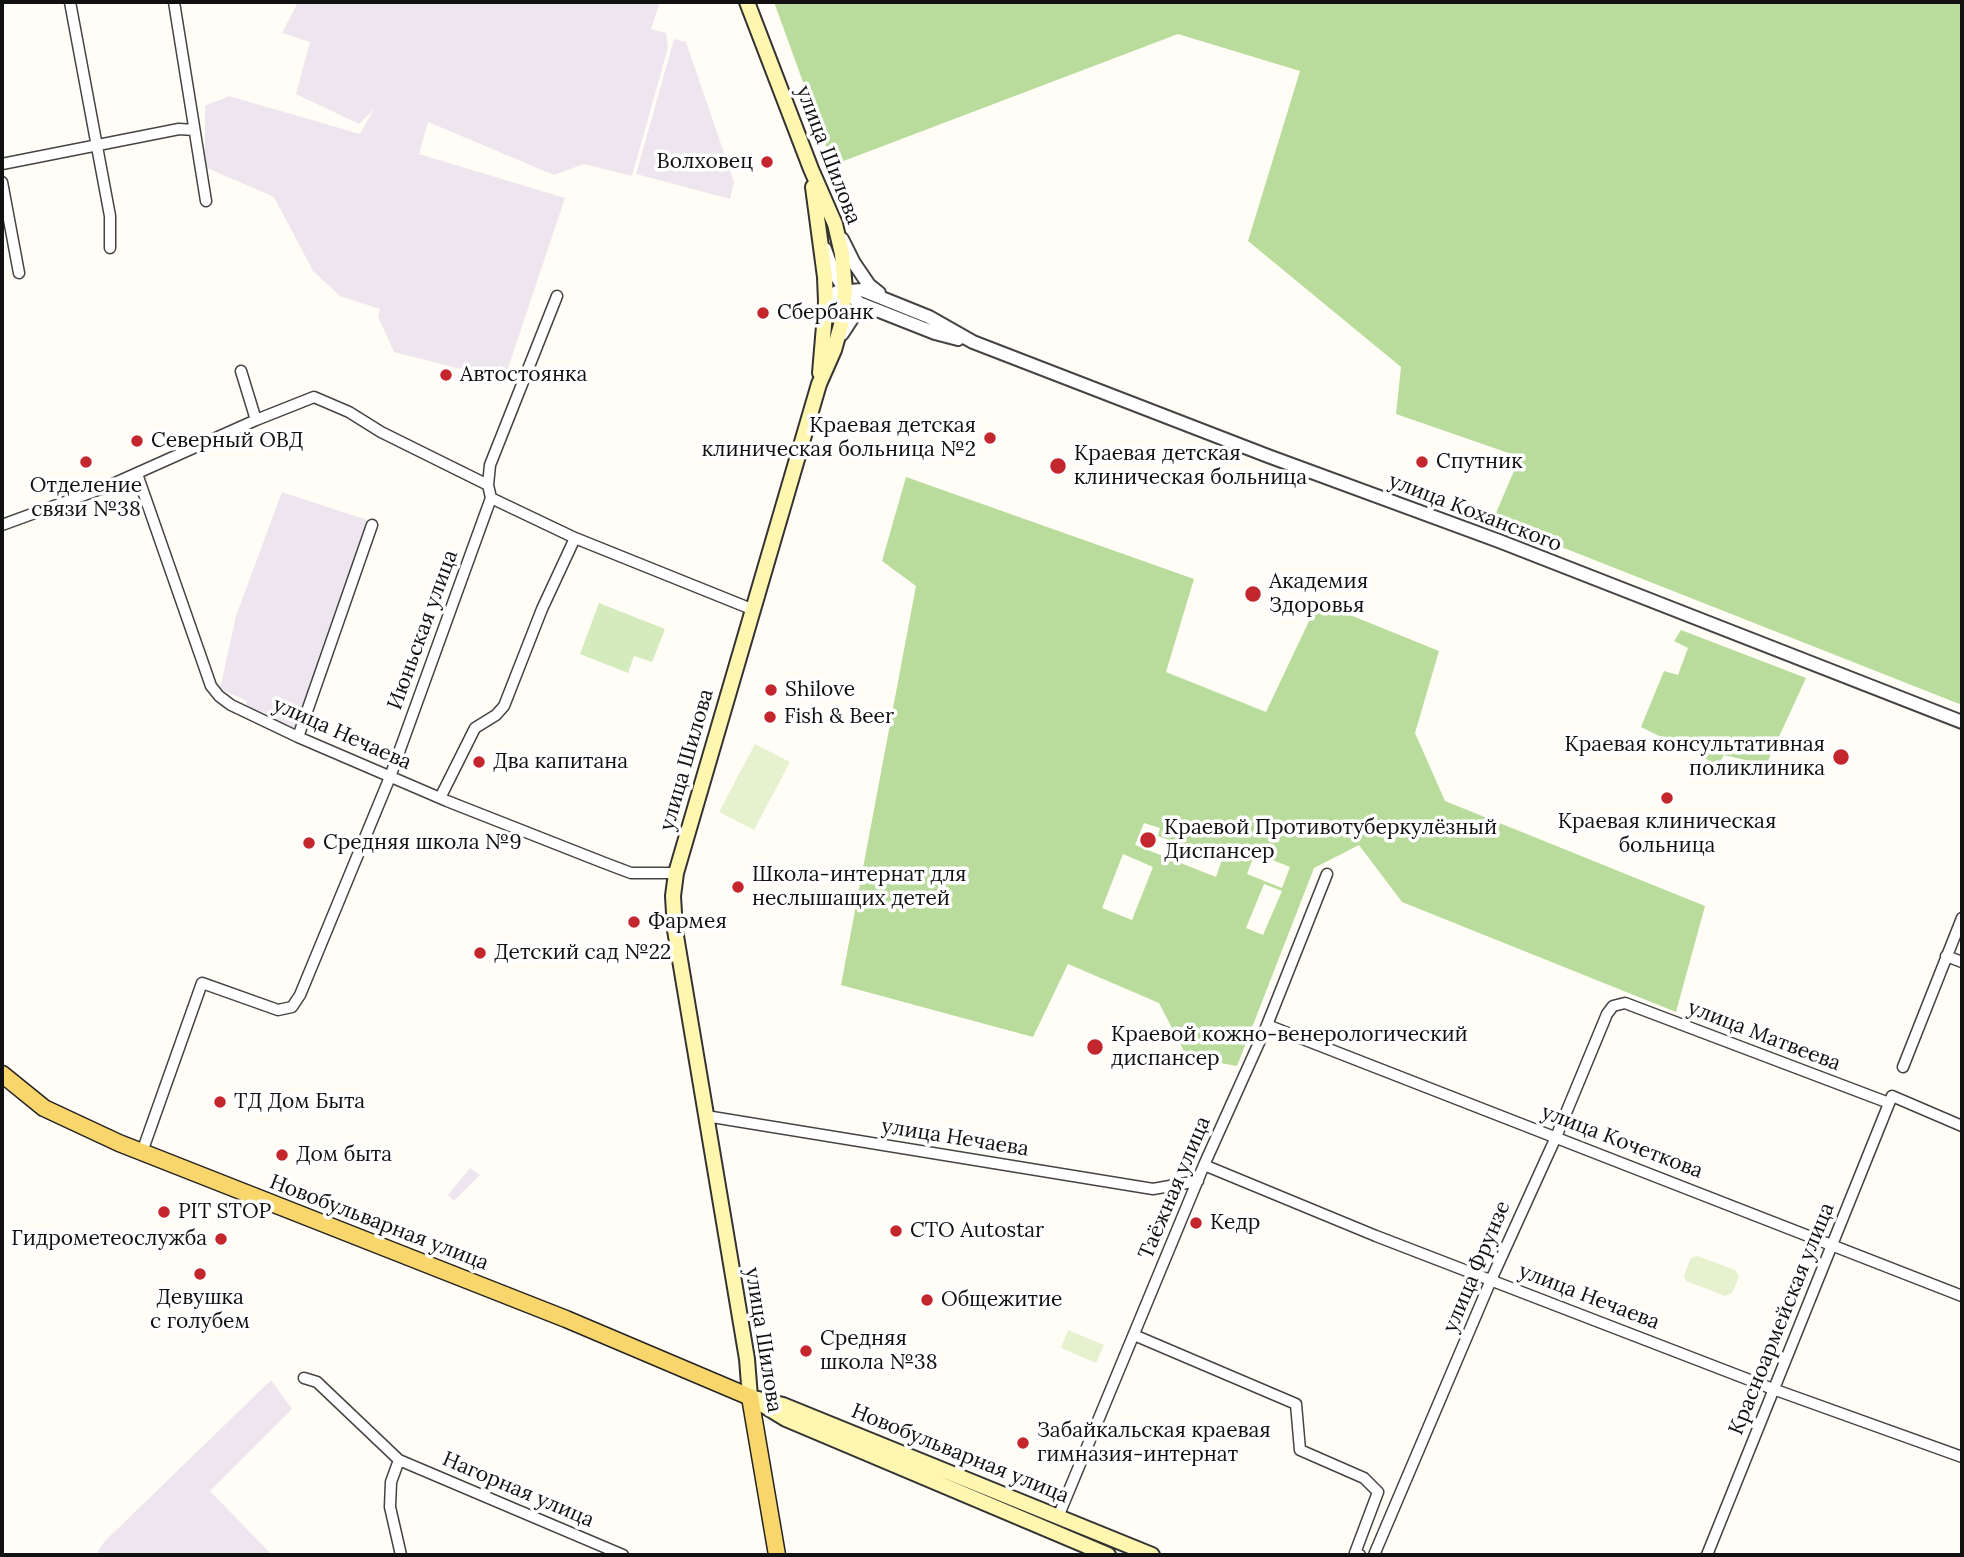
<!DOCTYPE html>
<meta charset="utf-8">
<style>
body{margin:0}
#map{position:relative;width:1964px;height:1557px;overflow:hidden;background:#fffdf5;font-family:Lora,serif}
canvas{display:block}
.frame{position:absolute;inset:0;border:4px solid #111;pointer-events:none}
</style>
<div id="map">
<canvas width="1964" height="1557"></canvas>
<div class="frame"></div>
</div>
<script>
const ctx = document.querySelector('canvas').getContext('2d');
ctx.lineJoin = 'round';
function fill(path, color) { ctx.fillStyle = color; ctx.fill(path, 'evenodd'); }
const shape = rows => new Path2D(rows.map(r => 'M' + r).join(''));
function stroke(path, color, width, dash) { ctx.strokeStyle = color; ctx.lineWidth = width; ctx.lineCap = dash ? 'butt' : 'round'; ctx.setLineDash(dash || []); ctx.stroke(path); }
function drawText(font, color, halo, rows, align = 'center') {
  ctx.font = font + ' Lora,serif'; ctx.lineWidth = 7; ctx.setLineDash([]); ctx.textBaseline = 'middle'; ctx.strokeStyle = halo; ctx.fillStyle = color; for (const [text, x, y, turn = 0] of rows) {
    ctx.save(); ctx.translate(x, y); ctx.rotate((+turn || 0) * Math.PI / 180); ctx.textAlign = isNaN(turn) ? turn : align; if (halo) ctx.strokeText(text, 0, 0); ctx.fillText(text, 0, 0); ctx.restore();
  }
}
fill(shape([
 [298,2,660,2,651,29,666,33,668,48,632,176,584,164,554,175,428,122,419,154,565,198,504,380,394,352,378,317,380,309,340,296,313,271,274,197,205,167,205,106,229,96,360,134,374,109,359,124,296,94,310,42,282,33],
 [674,39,686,42,734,182,730,199,636,174],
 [282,492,367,520,334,621,295,728,245,708,247,701,220,689,236,616],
 [470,1168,480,1175,454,1201,448,1195],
 [271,1380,292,1409,210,1491,272,1555,96,1555,104,1542]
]), '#eee6ef');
fill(shape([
 [599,603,665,629,652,662,634,656,628,673,580,654]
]), '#d5ebbd');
fill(shape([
 [774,2,1962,2,1962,705,1493,520,1520,457,1396,414,1401,367,1248,241,1300,71,1178,34,833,165],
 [906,477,1194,579,1166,672,1266,712,1318,602,1439,651,1415,733,1445,801,1705,906,1676,1012,1402,902,1359,845,1314,868,1237,1066,1187,1057,1159,1003,1068,964,1033,1037,841,985,916,586,882,561],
 [1144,823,1160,828,1158,836,1207,855,1210,848,1224,854,1216,877,1135,845],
 [1255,853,1290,867,1282,888,1247,874],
 [1123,854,1153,867,1132,920,1102,908],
 [1264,884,1282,891,1263,935,1246,928],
 [1681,630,1806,678,1766,765,1724,755,1718,765,1641,727,1664,671,1678,675,1688,648,1674,641]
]), '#b9dc9c');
fill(shape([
 [755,744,790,762,754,830,719,812],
 [1698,1256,1735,1270,1739,1277,1732,1293,1725,1296,1686,1281,1684,1275,1691,1258],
 [1068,1330,1104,1345,1096,1363,1061,1348]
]), '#e6f2cf');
const minor = shape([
 [70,2,110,216,110,248],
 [174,2,206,201],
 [2,164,179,129,194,130],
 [2,182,19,273],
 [241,371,256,420],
 [137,474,211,686,219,696,231,705,298,737,447,801,602,862,631,873,676,873],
 [491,498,575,538,754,610],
 [2,525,106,487,256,420,314,397,349,412,381,432,488,485],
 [298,737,372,525],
 [440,798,475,728,496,715,504,706,542,609,575,538],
 [1946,956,1962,962],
 [1267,1025,1962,1296],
 [1903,1067,1962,918],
 [706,1116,1153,1189,1198,1181],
 [142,1152,202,983,278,1010,292,1007,300,995,390,777,491,498,488,485,490,465,557,296],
 [1204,1165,1376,1236,1773,1389,1962,1457],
 [1134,1335,1296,1404,1300,1450,1364,1478,1378,1492,1355,1553,1360,1555],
 [304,1378,317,1382,399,1460,391,1482,390,1507,401,1555],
 [399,1460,623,1555],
 [1058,1517,1204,1165,1267,1025,1327,874],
 [1374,1555,1491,1280,1556,1137,1607,1014,1613,1006,1625,1003,1889,1103],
 [1707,1555,1892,1096,1962,1126]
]);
const tertiary = shape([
 [842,239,854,263,869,285,879,293],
 [825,249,833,271,845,290,859,303,935,333,958,339],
 [826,302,837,292,862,290,929,317,973,342,1268,456,1499,541,1962,722],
 [842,334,855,314,861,311,872,312]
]);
const secondary = shape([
 [747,2,811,169,835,224,842,254,845,290,841,325,834,350,819,384,676,873,673,896,675,930,747,1359,750,1397],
 [813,187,825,277,826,302,820,373],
 [750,1397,783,1405,1152,1555],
 [763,1405,786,1419,1108,1555]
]);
const primary = shape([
 [2,1074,44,1108,119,1143,566,1319,750,1397,777,1555]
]);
stroke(minor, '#444', 13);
stroke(tertiary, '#444', 16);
stroke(secondary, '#333', 18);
stroke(primary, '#222', 19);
stroke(minor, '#fff', 10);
stroke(tertiary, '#fff', 12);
stroke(secondary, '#fff6b0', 14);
stroke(primary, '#f9d66b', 16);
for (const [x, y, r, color] of [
 [767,162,7,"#c4262e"],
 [763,313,7,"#c4262e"],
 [446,375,7,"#c4262e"],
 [990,438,7,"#c4262e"],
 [137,441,7,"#c4262e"],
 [86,462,7,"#c4262e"],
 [1422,462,7,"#c4262e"],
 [1058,466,9,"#c4262e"],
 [1253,594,9,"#c4262e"],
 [771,690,7,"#c4262e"],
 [770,717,7,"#c4262e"],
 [1841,757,9,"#c4262e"],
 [479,762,7,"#c4262e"],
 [1667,798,7,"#c4262e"],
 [1148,840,9,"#c4262e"],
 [309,843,7,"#c4262e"],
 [738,887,7,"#c4262e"],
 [634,922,7,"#c4262e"],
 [480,953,7,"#c4262e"],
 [1095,1047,9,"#c4262e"],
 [220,1102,7,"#c4262e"],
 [282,1155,7,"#c4262e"],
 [164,1212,7,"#c4262e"],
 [1196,1223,7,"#c4262e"],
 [896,1231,7,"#c4262e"],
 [221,1239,7,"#c4262e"],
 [200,1274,7,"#c4262e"],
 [927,1300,7,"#c4262e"],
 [806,1351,7,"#c4262e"],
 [1023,1443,7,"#c4262e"]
]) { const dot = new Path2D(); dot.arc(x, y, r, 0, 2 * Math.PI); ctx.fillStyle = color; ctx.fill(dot); stroke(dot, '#fff', 2.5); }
drawText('21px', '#111', '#fff', [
 ["улица Шилова",828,155,69],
 ["улица Коханского",1475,513,21],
 ["Июньская улица",423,630,-70],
 ["улица Нечаева",342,734,24],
 ["улица Шилова",687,760,-74],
 ["улица Матвеева",1764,1036,21],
 ["улица Нечаева",955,1138,9],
 ["улица Кочеткова",1622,1142,21],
 ["Таёжная улица",1175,1188,-67],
 ["Новобульварная улица",379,1223,21],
 ["улица Фрунзе",1477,1267,-67],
 ["улица Нечаева",1589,1297,21],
 ["Красноармейская улица",1782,1319,-68],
 ["улица Шилова",763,1340,81],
 ["Новобульварная улица",960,1454,22],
 ["Нагорная улица",518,1490,23]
]);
drawText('21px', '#111', '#fff', [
 ["Волховец",753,162,"right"],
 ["Сбербанк",777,313],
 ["Автостоянка",460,375],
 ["Краевая детская",976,426,"right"],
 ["клиническая больница №2",976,450,"right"],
 ["Северный ОВД",151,441],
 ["Краевая детская",1074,454],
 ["клиническая больница",1074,478],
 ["Спутник",1436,462],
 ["Отделение",86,486,"center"],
 ["связи №38",86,510,"center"],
 ["Академия",1269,582],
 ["Здоровья",1269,606],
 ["Shilove",785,690],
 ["Fish & Beer",784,717],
 ["Краевая консультативная",1825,745,"right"],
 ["поликлиника",1825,769,"right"],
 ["Два капитана",493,762],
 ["Краевая клиническая",1667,822,"center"],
 ["больница",1667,846,"center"],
 ["Краевой Противотуберкулёзный",1164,828],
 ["Диспансер",1164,852],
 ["Средняя школа №9",323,843],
 ["Школа-интернат для",752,875],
 ["неслышащих детей",752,899],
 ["Фармея",648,922],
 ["Детский сад №22",494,953],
 ["Краевой кожно-венерологический",1111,1035],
 ["диспансер",1111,1059],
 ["ТД Дом Быта",234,1102],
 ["Дом быта",296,1155],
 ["PIT STOP",178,1212],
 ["Кедр",1210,1223],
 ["СТО Autostar",910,1231],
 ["Гидрометеослужба",207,1239,"right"],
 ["Девушка",200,1298,"center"],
 ["с голубем",200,1322,"center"],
 ["Общежитие",941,1300],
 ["Средняя",820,1339],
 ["школа №38",820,1363],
 ["Забайкальская краевая",1037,1431],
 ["гимназия-интернат",1037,1455]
], 'left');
</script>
